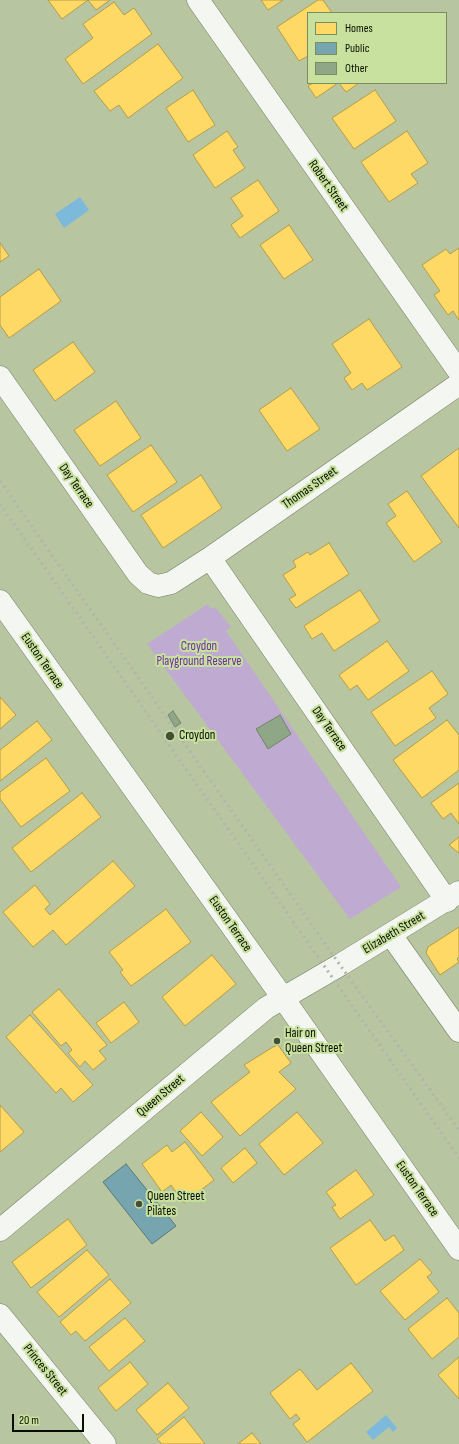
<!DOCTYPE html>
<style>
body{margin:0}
#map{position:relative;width:459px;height:1444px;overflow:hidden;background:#b8c5a1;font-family:"Sofia Sans Condensed",sans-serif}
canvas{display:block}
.legend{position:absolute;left:307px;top:12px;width:140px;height:72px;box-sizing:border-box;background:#c8e19e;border:1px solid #7b8d5f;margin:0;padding:5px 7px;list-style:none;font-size:12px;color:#070e00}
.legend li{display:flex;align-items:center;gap:8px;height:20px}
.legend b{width:20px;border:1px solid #7b8d5f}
.scale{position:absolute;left:12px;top:1414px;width:72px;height:18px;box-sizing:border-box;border:2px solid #070e00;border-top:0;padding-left:5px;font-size:12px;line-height:14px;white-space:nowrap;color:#070e00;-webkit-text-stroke:3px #c8e19e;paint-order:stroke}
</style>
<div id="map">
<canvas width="459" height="1444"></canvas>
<ul class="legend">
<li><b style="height:11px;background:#ffd966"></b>Homes</li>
<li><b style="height:11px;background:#76a5af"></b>Public</li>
<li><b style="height:11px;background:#8fa786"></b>Other</li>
</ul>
<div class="scale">20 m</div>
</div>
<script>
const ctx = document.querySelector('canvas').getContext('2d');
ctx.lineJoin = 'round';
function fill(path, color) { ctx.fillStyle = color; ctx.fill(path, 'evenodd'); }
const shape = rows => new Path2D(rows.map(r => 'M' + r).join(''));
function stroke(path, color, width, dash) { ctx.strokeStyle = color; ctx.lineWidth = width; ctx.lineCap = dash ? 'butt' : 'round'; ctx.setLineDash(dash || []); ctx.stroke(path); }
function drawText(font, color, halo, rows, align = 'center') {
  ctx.font = font + ' "Sofia Sans Condensed",sans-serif'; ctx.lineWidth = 4; ctx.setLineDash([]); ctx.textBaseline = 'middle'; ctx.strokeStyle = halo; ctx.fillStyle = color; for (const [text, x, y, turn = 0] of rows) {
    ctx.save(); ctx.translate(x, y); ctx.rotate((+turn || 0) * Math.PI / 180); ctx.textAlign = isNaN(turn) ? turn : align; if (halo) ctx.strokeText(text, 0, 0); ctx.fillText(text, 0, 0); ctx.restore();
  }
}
fill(shape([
 [208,604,211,609,215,607,231,627,226,631,401,887,350,919,147,644]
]), '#bfabd2');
fill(shape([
 [80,197,89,210,64,228,55,214],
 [386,1415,397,1428,393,1432,389,1427,373,1440,366,1432]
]), '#7db9db');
const homes = shape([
 [48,0,110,0,96,10,88,0,62,19,48,0],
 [261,0,283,0,268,10,261,0],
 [318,0,323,0,332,13,308,13,308,56,299,61,277,27,318,0],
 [114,2,124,15,134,8,152,34,83,84,65,59,93,38,83,24,114,2],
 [158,44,183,78,128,118,119,105,110,111,94,91,158,44],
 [313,83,338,83,316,98,308,86,313,83],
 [339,83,359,83,346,92,339,83],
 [193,90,215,125,188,142,166,108,193,90],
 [375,90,396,121,354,149,332,118,375,90],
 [227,131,238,147,233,150,245,168,215,188,193,155,227,131],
 [407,131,428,163,411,174,418,183,389,202,361,162,407,131],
 [258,180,279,211,240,238,231,225,243,216,231,198,258,180],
 [289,225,313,260,284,279,260,245,289,225],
 [0,243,9,256,0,262,0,243],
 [459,248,459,320,453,311,448,315,434,295,440,291,422,265,446,249,450,254,459,248],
 [39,269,61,301,9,338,0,325,0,297,39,269],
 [369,319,402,367,367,390,362,383,352,390,344,378,351,373,332,344,369,319],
 [73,342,95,372,55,401,33,370,73,342],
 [291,388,320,429,287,451,259,410,291,388],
 [116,401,141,438,100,466,74,430,116,401],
 [151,445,177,482,133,512,107,475,151,445],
 [459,448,459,528,421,476,459,448],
 [201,475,222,508,163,548,141,515,201,475],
 [407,491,442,542,414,562,386,523,396,516,388,504,407,491],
 [329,543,349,574,296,608,289,599,296,595,283,575,296,567,293,561,308,552,310,555,329,543],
 [360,590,380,621,334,651,322,633,312,639,304,626,360,590],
 [387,641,409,671,368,700,357,685,350,690,339,675,387,641],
 [432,671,448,694,429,708,436,718,395,746,371,712,432,671],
 [0,697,16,715,0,729,0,697],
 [447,720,459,735,459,770,422,798,393,760,447,720],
 [37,721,52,740,0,781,0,750,37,721],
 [46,758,70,791,21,827,0,799,0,792,46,758],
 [459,783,459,824,451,813,443,819,431,803,459,783],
 [82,793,101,817,31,872,12,848,82,793],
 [459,837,459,853,449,845,459,837],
 [113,861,135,886,66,945,53,930,33,947,3,912,35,885,50,904,45,909,50,915,113,861],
 [166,909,191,942,131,986,120,972,123,970,109,952,166,909],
 [459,927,459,957,457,959,459,962,440,975,426,953,428,947,459,927],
 [212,955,236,984,185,1026,162,997,212,955],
 [59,989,107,1045,99,1051,106,1059,93,1070,85,1061,80,1067,68,1053,72,1050,66,1042,61,1046,32,1012,59,989],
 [124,1002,139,1022,111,1043,96,1023,124,1002],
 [30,1015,93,1085,73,1102,61,1088,56,1093,6,1037,30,1015],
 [278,1045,291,1063,279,1072,296,1089,240,1136,211,1102,250,1072,244,1065,273,1047,278,1045],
 [0,1105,24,1132,0,1152,0,1105],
 [201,1112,223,1137,202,1156,180,1131,201,1112],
 [297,1112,323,1143,284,1175,259,1144,297,1112],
 [185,1142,214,1180,184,1203,171,1185,162,1192,142,1164,167,1145,172,1152,185,1142],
 [245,1148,257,1163,233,1183,221,1168,245,1148],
 [356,1170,374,1195,340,1219,332,1207,336,1205,326,1192,356,1170],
 [68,1219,87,1245,31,1288,12,1262,68,1219],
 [370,1220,385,1241,394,1235,404,1250,356,1285,330,1248,370,1220],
 [87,1250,109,1275,59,1317,37,1292,87,1250],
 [420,1259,432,1273,427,1277,439,1292,405,1320,380,1291,420,1259],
 [110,1279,131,1303,85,1341,76,1331,71,1335,60,1322,110,1279],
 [447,1298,459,1313,459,1337,432,1359,408,1329,447,1298],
 [125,1318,145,1341,109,1371,89,1347,125,1318],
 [459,1357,459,1399,438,1375,459,1357],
 [130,1362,148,1384,116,1411,98,1388,130,1362],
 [351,1363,373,1391,307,1442,293,1424,300,1419,296,1414,290,1419,270,1393,300,1369,317,1390,351,1363],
 [168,1383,189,1408,157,1435,136,1410,168,1383],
 [184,1417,205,1444,162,1444,157,1439,184,1417],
 [252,1433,261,1444,238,1444,252,1433]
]);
fill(homes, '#ffd966');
stroke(homes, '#b59c47', 1);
const public = shape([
 [126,1164,176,1226,152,1244,103,1182,126,1164]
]);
fill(public, '#76a5af');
stroke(public, '#55787a', 1);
const building = shape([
 [173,711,181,723,175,727,168,715,173,711],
 [280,715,291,734,268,749,256,729,280,715]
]);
fill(building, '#8fa786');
stroke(building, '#74846a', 1);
const minor = shape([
 [198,0,459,372],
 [0,377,138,574,148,583,158,586,171,583,210,558,459,384],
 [210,558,447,901],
 [0,601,283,998,459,1249],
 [391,935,459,1031],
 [0,1230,266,1008,340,965,459,892],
 [0,1315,105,1444]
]);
stroke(minor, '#747e61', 23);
stroke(minor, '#f4f6f1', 22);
stroke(shape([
 [0,481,340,965,459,1130],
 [0,504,459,1158]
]), '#b1b5ac', 3, [2, 4]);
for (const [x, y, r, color] of [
 [170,736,5,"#454e38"],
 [277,1041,4,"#454e38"],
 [139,1204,4,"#454e38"]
]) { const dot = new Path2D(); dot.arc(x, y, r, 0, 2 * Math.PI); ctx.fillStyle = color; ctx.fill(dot); stroke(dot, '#c8e19e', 1.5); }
drawText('13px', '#070e00', '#c8e19e', [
 ["Robert Street",328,186,55],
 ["Day Terrace",76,486,55],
 ["Thomas Street",310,488,-35],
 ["Euston Terrace",42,661,55],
 ["Day Terrace",329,729,55],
 ["Euston Terrace",230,924,55],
 ["Elizabeth Street",394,933,-31],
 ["Queen Street",161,1096,-40],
 ["Euston Terrace",417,1189,55],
 ["Princes Street",45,1370,51]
]);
drawText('13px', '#6d2ca3', '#c8e19e', [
 ["Croydon",199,647],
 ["Playground Reserve",199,662]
]);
drawText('13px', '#070e00', '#c8e19e', [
 ["Croydon",179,736],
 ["Hair on",285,1034],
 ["Queen Street",285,1049],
 ["Queen Street",147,1197],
 ["Pilates",147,1212]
], 'left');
</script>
